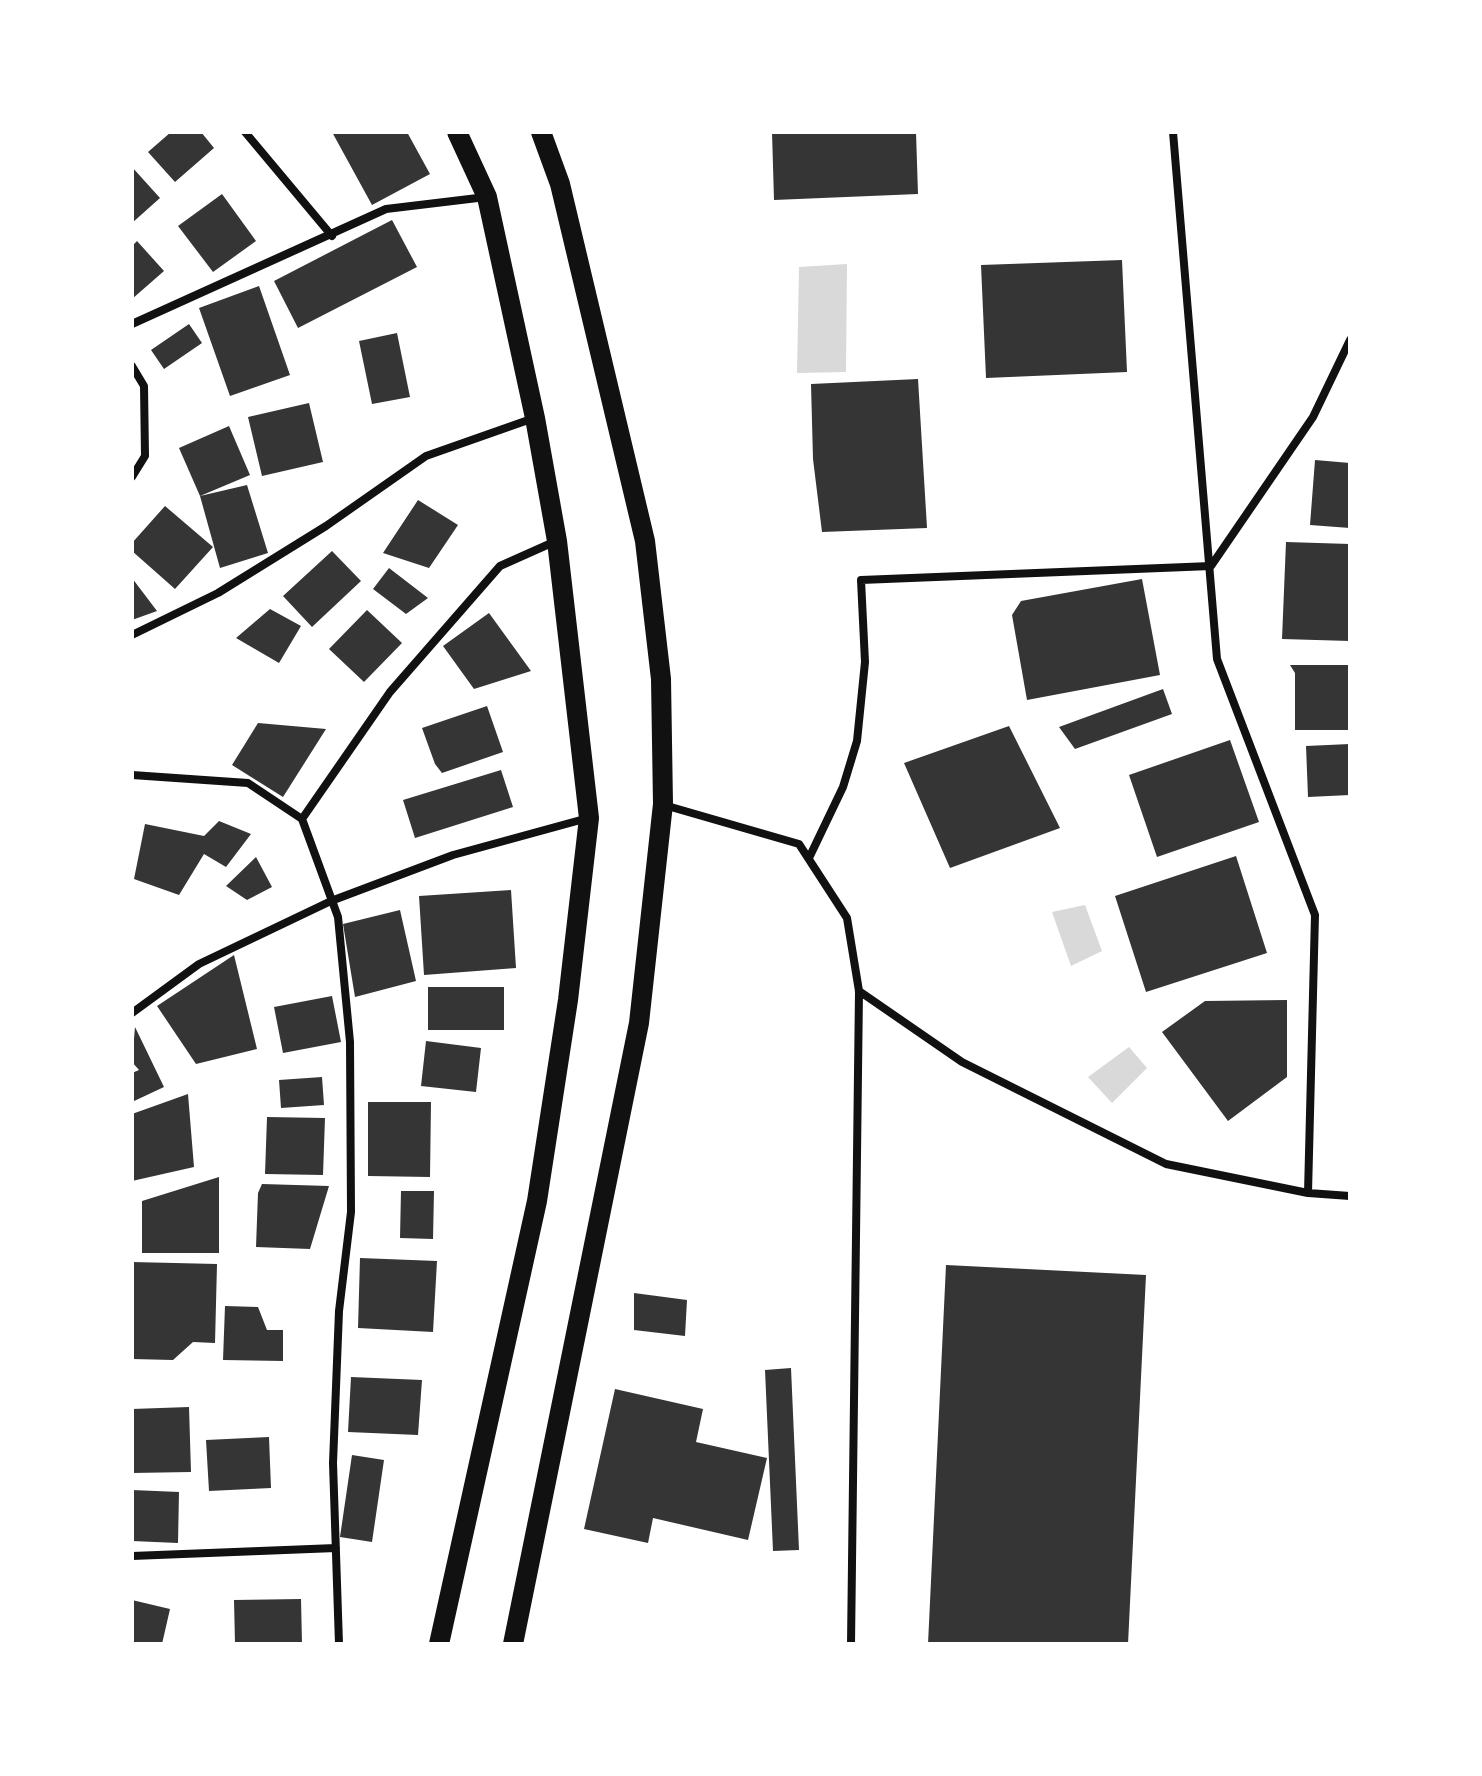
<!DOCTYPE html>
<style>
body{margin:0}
#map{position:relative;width:1482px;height:1776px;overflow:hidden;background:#fff;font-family:Commissioner,sans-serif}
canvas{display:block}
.frame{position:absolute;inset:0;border:134px solid #fff;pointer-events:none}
</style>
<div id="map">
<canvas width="1482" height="1776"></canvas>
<div class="frame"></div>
</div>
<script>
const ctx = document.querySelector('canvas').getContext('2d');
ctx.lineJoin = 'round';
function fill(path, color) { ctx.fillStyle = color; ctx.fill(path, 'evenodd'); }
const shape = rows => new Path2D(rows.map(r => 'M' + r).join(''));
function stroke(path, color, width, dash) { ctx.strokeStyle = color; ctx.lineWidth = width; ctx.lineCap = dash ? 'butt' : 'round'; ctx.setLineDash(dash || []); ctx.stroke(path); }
fill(shape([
 [847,264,846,372,797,373,799,267],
 [1085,905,1102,951,1071,966,1052,912],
 [1129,1047,1147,1068,1112,1103,1088,1077]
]), '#d9d9d9');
fill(shape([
 [171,132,201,132,214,148,175,182,148,152],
 [332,132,407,132,430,174,372,205],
 [772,132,916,132,918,194,774,200],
 [132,167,160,198,132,223],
 [222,194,256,241,213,272,178,226],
 [392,220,417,267,298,328,274,281],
 [137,241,164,271,132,299,132,246],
 [1122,260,1127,372,986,378,981,265],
 [259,286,290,375,230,396,199,308],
 [189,324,202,343,164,369,151,350],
 [397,333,410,397,372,404,359,341],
 [918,379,927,528,822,532,813,459,811,384],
 [309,403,323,462,262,476,248,417],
 [229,426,250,475,200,496,179,448],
 [1315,460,1350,463,1350,528,1310,525],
 [247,485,268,553,220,568,200,496],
 [418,500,458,525,429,568,383,553],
 [165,506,213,547,175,589,132,551,132,543],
 [1286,542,1350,544,1350,641,1282,639],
 [332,551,361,581,312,627,283,596],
 [389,568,428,598,406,614,373,589],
 [132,578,157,611,132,620],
 [1142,579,1160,675,1027,700,1012,615,1021,601],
 [270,609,301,626,279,663,236,638],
 [367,610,402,643,364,682,329,649],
 [489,613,531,671,474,689,443,646],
 [1290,665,1350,665,1350,730,1295,730,1295,673],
 [1163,689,1172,714,1075,749,1059,727],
 [487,706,503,752,442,773,435,764,422,728],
 [258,723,326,729,283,797,232,765],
 [1009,726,1060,828,950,868,904,763],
 [1230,740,1259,822,1157,857,1129,775],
 [1350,744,1350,795,1308,797,1306,746],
 [501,770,513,807,415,838,403,800],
 [219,821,251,834,226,867,204,854,179,895,134,879,145,824,204,836],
 [1236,856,1267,953,1146,992,1115,896],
 [256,857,272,887,247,900,226,886],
 [511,890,516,968,424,975,419,896],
 [400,910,416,981,355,997,343,924],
 [234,955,257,1049,196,1064,157,1006],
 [428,987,504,987,504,1030,428,1030],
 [332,996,341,1042,283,1053,274,1007],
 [1287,1000,1287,1077,1228,1121,1162,1032,1205,1001],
 [135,1027,164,1087,132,1102,132,1073,139,1070,132,1062],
 [426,1041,481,1048,476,1092,421,1086],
 [322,1077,324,1105,281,1108,279,1080],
 [188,1094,194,1167,132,1181,132,1114],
 [368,1102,431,1102,430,1177,368,1176],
 [267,1117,325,1118,323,1175,265,1174],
 [219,1177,219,1253,142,1253,142,1201],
 [262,1184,329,1186,310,1249,256,1247,258,1193],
 [401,1191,434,1191,433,1239,400,1238],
 [360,1258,437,1261,433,1332,358,1328],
 [132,1262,217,1264,215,1343,193,1342,173,1360,132,1359],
 [946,1265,1146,1275,1128,1644,928,1644],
 [634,1293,687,1300,685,1336,634,1330],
 [225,1306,258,1307,267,1330,283,1330,283,1361,223,1360],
 [791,1368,799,1550,773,1551,765,1370],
 [351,1377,422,1380,418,1435,348,1432],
 [615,1389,703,1409,696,1442,767,1458,748,1540,653,1518,648,1543,584,1529],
 [189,1407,191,1472,132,1473,132,1409],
 [269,1437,271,1488,209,1491,206,1440],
 [352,1455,384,1460,372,1542,340,1537],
 [132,1490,179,1492,178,1543,132,1541],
 [301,1599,302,1644,235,1644,234,1600],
 [132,1600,170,1609,162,1644,132,1644]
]), '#353535');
stroke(shape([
 [245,132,332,236],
 [1173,132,1217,659,1315,915,1308,1193],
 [132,324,386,209,486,197],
 [132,366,144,386,145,456,132,477],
 [132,635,218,593,326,526,426,456,534,418],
 [132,775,248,783,302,819,338,917,350,1042,351,1212,339,1311,333,1463,339,1644],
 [664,805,799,844,847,918,859,991,851,1644],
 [302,819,390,692,500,566,556,541],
 [809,858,843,787,857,741,865,662,861,580,1211,566,1313,417,1350,340],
 [859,991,962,1062,1166,1164,1308,1193,1350,1196],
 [132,1013,199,964,331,901,453,855,588,818],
 [132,1556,336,1548]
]), '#111', 8);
stroke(shape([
 [439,1644,537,1201,568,1000,589,818,557,541,535,418,487,197,457,132],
 [513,1644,639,1023,663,804,661,679,645,541,560,184,541,132]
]), '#111', 20);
</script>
